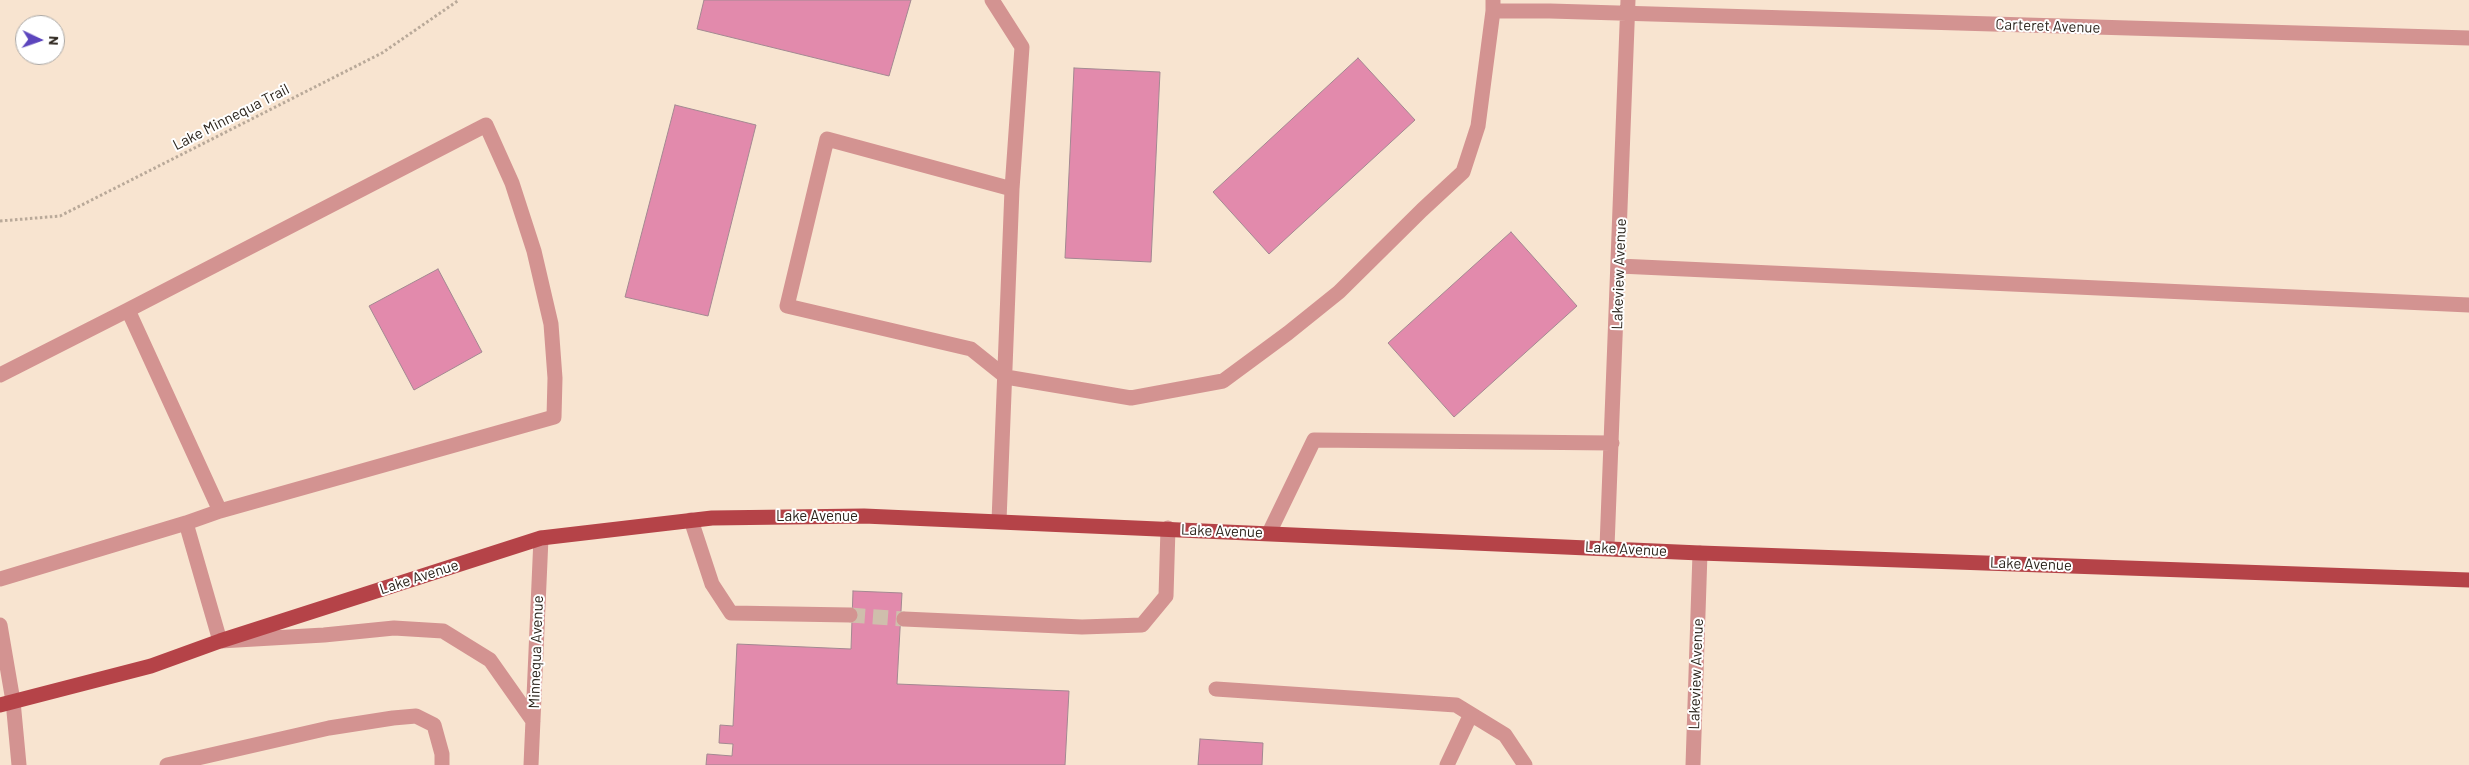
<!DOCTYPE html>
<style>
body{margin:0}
#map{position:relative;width:2469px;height:765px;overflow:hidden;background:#f8e4d0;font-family:Barlow,sans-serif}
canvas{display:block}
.north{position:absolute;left:15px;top:15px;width:50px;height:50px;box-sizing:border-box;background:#fff;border:1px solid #aaa7a4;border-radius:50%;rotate:93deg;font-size:14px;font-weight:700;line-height:20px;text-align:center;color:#2b241c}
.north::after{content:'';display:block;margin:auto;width:18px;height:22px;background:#5c45bd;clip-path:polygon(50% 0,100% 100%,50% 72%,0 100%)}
</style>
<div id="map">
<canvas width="2469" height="765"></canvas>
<div class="north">N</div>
</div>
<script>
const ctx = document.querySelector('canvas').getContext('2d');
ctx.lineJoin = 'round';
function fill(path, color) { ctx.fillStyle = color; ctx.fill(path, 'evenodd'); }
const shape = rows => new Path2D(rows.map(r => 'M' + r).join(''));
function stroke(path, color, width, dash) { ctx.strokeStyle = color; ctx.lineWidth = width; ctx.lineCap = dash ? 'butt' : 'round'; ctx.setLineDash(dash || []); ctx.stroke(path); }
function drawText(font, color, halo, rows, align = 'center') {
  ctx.font = font + ' Barlow,sans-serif'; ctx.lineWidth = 4; ctx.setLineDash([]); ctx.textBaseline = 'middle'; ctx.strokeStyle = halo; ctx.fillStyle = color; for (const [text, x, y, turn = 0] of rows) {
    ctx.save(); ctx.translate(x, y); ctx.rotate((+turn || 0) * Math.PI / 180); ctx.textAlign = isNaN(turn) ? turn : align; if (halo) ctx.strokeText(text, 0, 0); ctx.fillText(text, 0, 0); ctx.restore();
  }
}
const building = shape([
 [704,0,911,0,889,76,697,29,704,0],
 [1358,58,1415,120,1269,254,1213,192,1358,58],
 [1074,68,1160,72,1151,262,1065,258,1074,68],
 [675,105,756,125,708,316,625,297,675,105],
 [1511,232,1577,306,1454,417,1388,343,1511,232],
 [438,269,482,352,414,390,369,306,438,269],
 [853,591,902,593,897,684,1069,691,1065,765,706,765,707,754,732,756,733,744,719,743,720,725,733,726,737,644,851,649,853,591],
 [1200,739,1263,743,1262,765,1198,765,1200,739]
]);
fill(building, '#e28aac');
stroke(building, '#a38891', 1);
stroke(shape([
 [850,615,904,619]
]), '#cfbeac', 15, [15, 8]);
stroke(shape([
 [0,221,60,216,382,53,459,0]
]), '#b9a999', 3, [2.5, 2.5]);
stroke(shape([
 [992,0,1022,47,1012,189,999,521],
 [1493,0,1493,11,1550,11,2469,38],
 [1012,189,827,139,787,306,971,349,1006,377,1131,398,1223,381,1288,333,1339,292,1422,210,1463,172,1478,126,1493,11],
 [1619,266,2469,305],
 [128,310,486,125,512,183,534,251,551,324,555,378,554,417,220,511],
 [0,375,128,310,220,511,186,523],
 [691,520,712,584,731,613,850,615],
 [1269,533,1314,440,1612,443],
 [1607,547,1628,0],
 [0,579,186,523,220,641,324,635,394,628,443,631,490,660,533,721],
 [904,619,1082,627,1142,625,1166,596,1168,528],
 [0,625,13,701,19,765],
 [1216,689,1456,705,1505,735,1525,765],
 [167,765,329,728,393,718,416,716,434,725,442,754,442,765],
 [531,765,541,538],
 [1447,765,1471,714],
 [1693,765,1700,553]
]), '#d39391', 15);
stroke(shape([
 [0,705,151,666,220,641,541,538,712,518,864,516,1700,553,2469,580]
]), '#b54348', 15);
drawText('15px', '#2b241c', '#fff', [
 ["Carteret Avenue",2048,26,2],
 ["Lake Minnequa Trail",231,117,-27],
 ["Lakeview Avenue",1619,274,-88],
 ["Lake Avenue",817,516],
 ["Lake Avenue",1222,531,2],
 ["Lake Avenue",1626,549,3],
 ["Lake Avenue",2031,564,2],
 ["Lake Avenue",419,577,-18],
 ["Minnequa Avenue",536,652,-88],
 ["Lakeview Avenue",1696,674,-88]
]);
</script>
